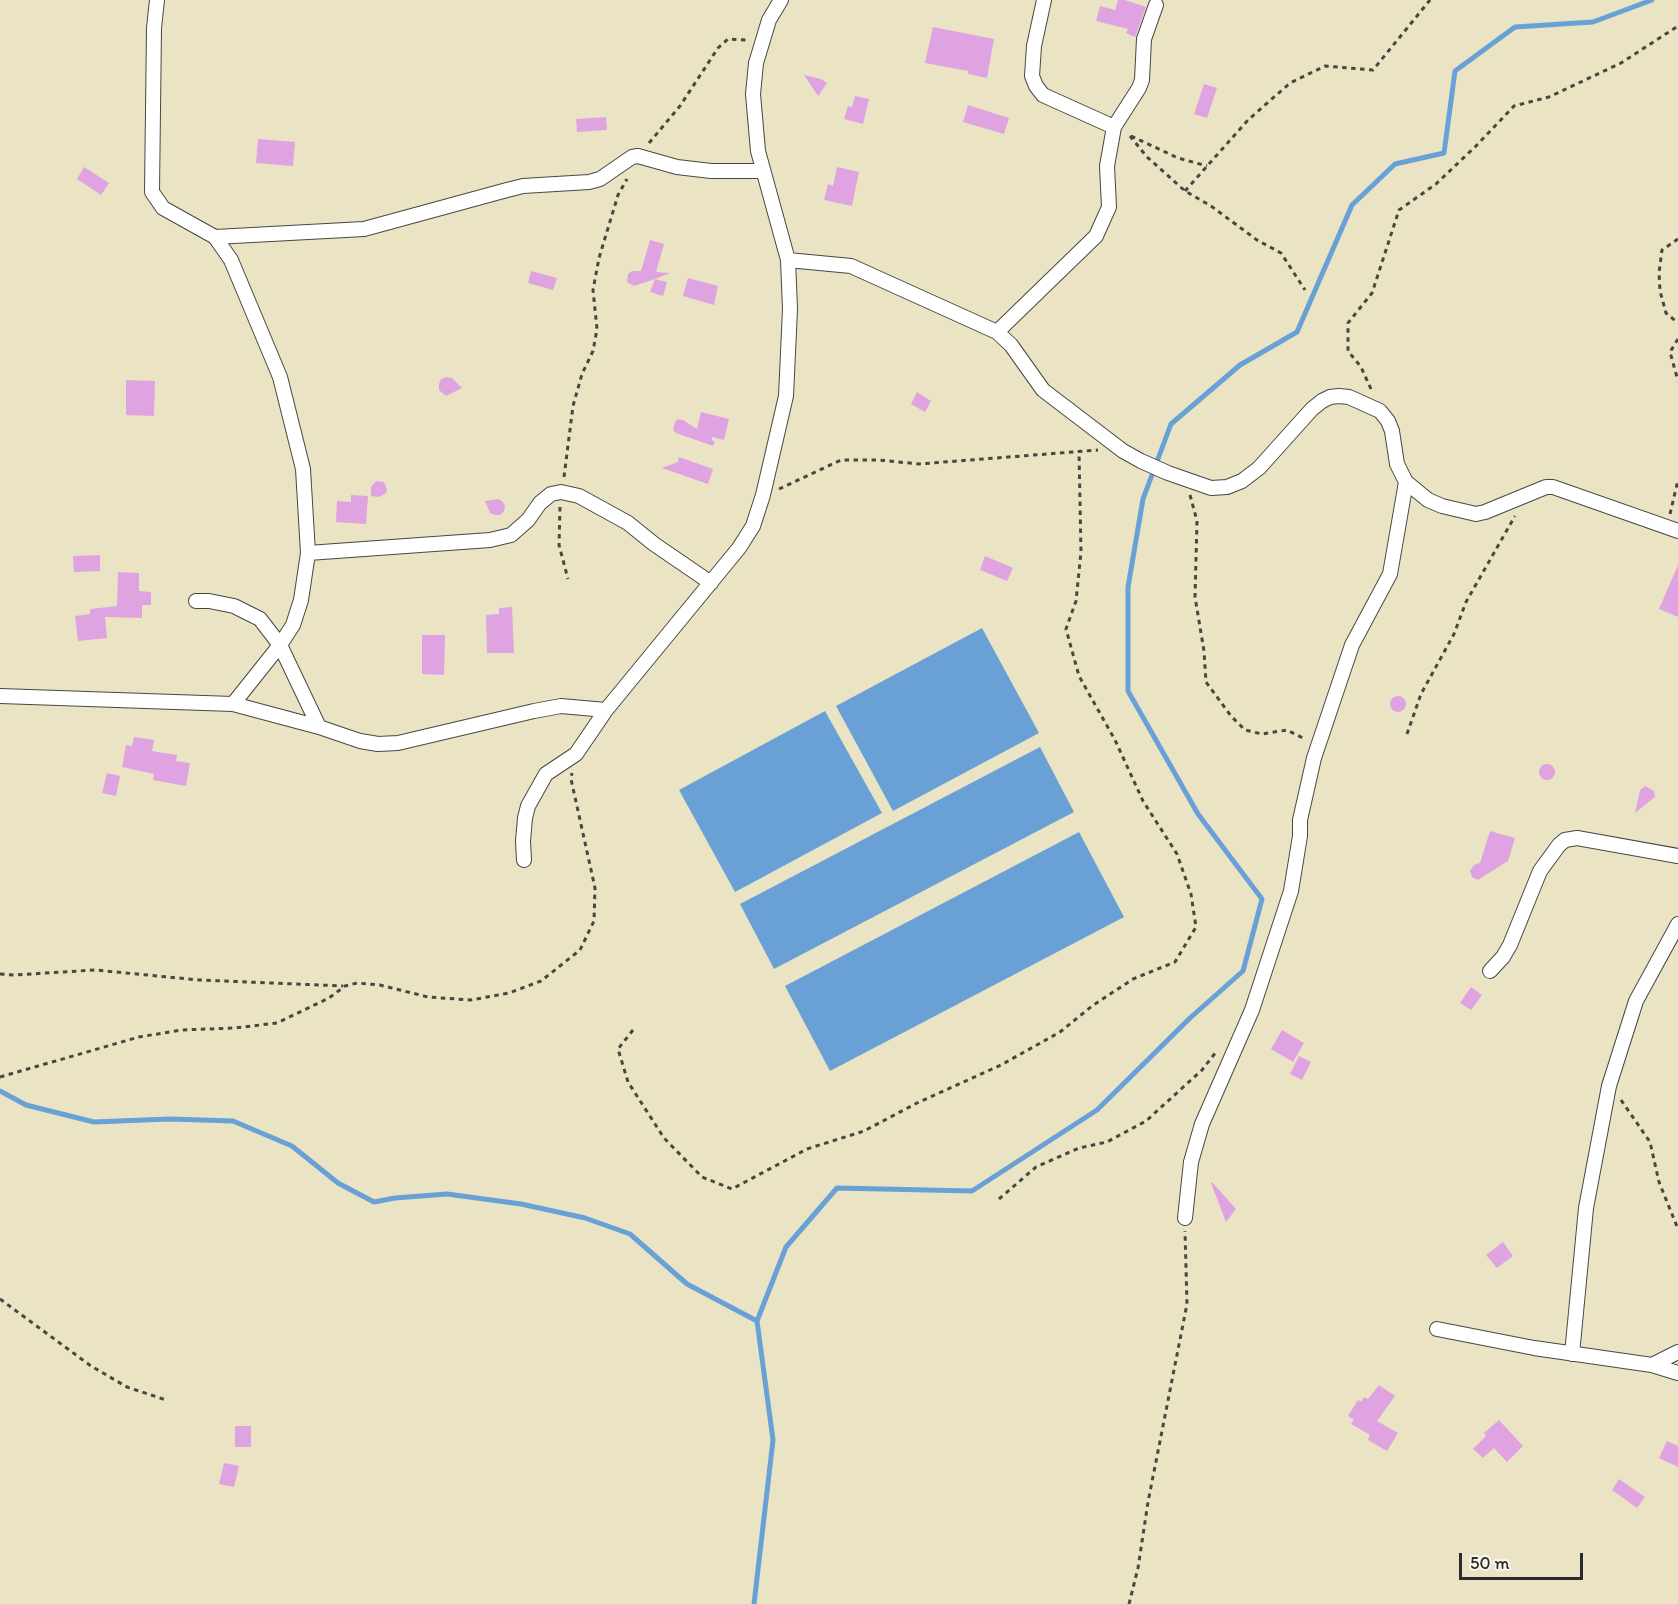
<!DOCTYPE html>
<style>
body{margin:0}
#map{position:relative;width:1678px;height:1604px;overflow:hidden;background:#eae4c4;font-family:Itim,sans-serif}
canvas{display:block}
.scale{position:absolute;left:1459px;top:1553px;width:124px;height:27px;box-sizing:border-box;border:3px solid #2b2b2b;border-top:0;padding-left:8px;font-size:18px;line-height:21px;white-space:nowrap;color:#2b2b2b;-webkit-text-stroke:4px #fbf7ec;paint-order:stroke}
</style>
<div id="map">
<canvas width="1678" height="1604"></canvas>
<div class="scale">50 m</div>
</div>
<script>
const ctx = document.querySelector('canvas').getContext('2d');
ctx.lineJoin = 'round';
function fill(path, color) { ctx.fillStyle = color; ctx.fill(path, 'evenodd'); }
const shape = rows => new Path2D(rows.map(r => 'M' + r).join(''));
function stroke(path, color, width, dash) { ctx.strokeStyle = color; ctx.lineWidth = width; ctx.lineCap = dash ? 'butt' : 'round'; ctx.setLineDash(dash || []); ctx.stroke(path); }
fill(shape([
 [982,628,1039,733,893,811,836,706],
 [825,711,882,813,735,892,679,790],
 [1040,747,1074,812,774,969,740,904],
 [1079,832,1124,917,830,1071,785,986]
]), '#69a1d7');
stroke(shape([
 [0,1091,26,1105,94,1122,169,1119,233,1121,292,1146,338,1183,374,1202,395,1198,447,1194,521,1204,585,1218,630,1234,687,1284,757,1321],
 [754,1604,773,1440,757,1321,786,1247,837,1188,972,1191,1097,1110,1190,1018,1243,971,1262,899,1198,814,1128,691,1128,587,1143,499,1171,424,1240,365,1297,332,1352,205,1395,164,1444,153,1455,71,1515,27,1593,22,1652,0]
]), '#69a1d7', 5);
fill(shape([
 [1118,0,1125,0,1146,7,1135,37,1126,33,1128,29,1096,21,1100,6,1115,10],
 [933,27,994,39,987,78,968,74,968,71,925,63],
 [804,75,821,79,827,83,818,96],
 [1204,84,1217,88,1207,118,1194,114],
 [855,96,869,99,863,124,844,119,848,106,852,107],
 [968,105,1009,118,1004,134,963,122],
 [606,117,607,130,577,132,576,119],
 [258,139,295,142,293,166,256,163],
 [84,167,109,183,101,195,77,179],
 [837,167,859,172,852,206,824,200,828,184,833,186],
 [650,240,664,244,656,272,670,273,655,279,667,282,663,296,650,292,655,279,634,286,627,282,628,274,632,271,641,271],
 [531,271,557,278,553,290,528,283],
 [688,278,718,286,714,305,683,296],
 [446,377,452,378,462,388,446,396,439,390,439,384,441,379],
 [126,380,155,381,154,416,126,415],
 [917,392,931,401,925,412,911,404],
 [701,412,729,419,724,440,712,437,712,440,715,442,713,446,676,433,673,430,675,422,678,419,683,420,697,429],
 [679,457,713,469,708,484,662,468,678,462],
 [376,481,384,482,387,489,386,493,379,497,371,496,371,487],
 [351,495,368,496,366,524,336,522,337,501,351,502],
 [498,499,502,501,505,506,504,511,500,515,495,515,490,513,485,501],
 [100,555,100,571,74,572,73,556],
 [985,556,1013,568,1007,581,980,570],
 [1678,565,1678,617,1659,609],
 [118,572,139,573,139,591,151,592,151,605,142,605,142,618,105,617,107,638,78,641,75,616,90,614,90,609,117,606],
 [512,607,514,653,487,653,486,615,499,614,499,608],
 [422,635,445,635,444,675,422,674],
 '1390 704a8 8 0 1 1 16 0a8 8 0 1 1-16 0Z',
 [134,737,154,740,152,751,177,755,176,761,190,763,186,786,153,780,154,774,122,767,126,745,132,746],
 '1539 772a8 8 0 1 1 16 0a8 8 0 1 1-16 0Z',
 [107,773,120,776,116,796,102,793],
 [1645,786,1654,791,1655,797,1635,813,1640,790],
 [1490,831,1515,838,1508,861,1478,880,1472,877,1470,871,1474,865,1480,863],
 [1471,987,1482,995,1471,1010,1460,1003],
 [1282,1030,1304,1043,1293,1062,1271,1049],
 [1299,1056,1311,1062,1302,1080,1290,1074],
 [1212,1182,1236,1209,1226,1222,1211,1183],
 [1503,1242,1513,1256,1497,1268,1486,1255],
 [1379,1385,1395,1396,1377,1421,1398,1433,1387,1451,1368,1440,1370,1435,1351,1424,1354,1420,1348,1416,1358,1400,1361,1402,1364,1397,1368,1399],
 [1499,1420,1523,1446,1507,1462,1494,1448,1483,1458,1473,1449,1486,1436,1484,1433],
 [235,1426,251,1426,251,1447,235,1447],
 [1667,1441,1678,1446,1678,1467,1659,1458],
 [224,1463,239,1466,234,1487,219,1484],
 [1619,1479,1645,1497,1637,1508,1612,1490]
]), '#dfa3e2');
const street = shape([
 [157,0,154,28,152,192,163,208,215,237,231,260,280,377,303,469,308,553,301,600,293,625,280,645,233,704],
 [1044,0,1034,46,1032,76,1036,86,1043,95,1114,127],
 [215,237,364,229,507,190,523,186,589,182,600,179,632,157,638,156,677,167,711,171,763,171],
 [788,260,851,266,997,332,1011,345,1043,390,1123,451,1141,461,1168,473,1211,488,1227,487,1242,481,1259,468,1312,409,1322,401,1330,397,1339,396,1349,397,1380,411,1388,421,1392,431,1397,464,1406,482,1428,500,1442,506,1476,514,1485,512,1546,487,1553,487,1678,531],
 [997,332,1096,236,1109,207,1107,166,1114,127,1139,88,1142,80,1144,39,1156,5],
 [308,553,490,540,511,535,528,520,540,503,551,494,561,492,579,496,628,523,654,544,711,583],
 [196,601,209,601,234,606,260,619,280,645,319,727],
 [0,696,233,704,319,727,360,741,378,744,398,743,534,711,561,706,606,710],
 [524,860,523,841,525,818,528,806,546,774,576,754,606,710,739,548,753,526,763,495,786,396,790,309,788,260,758,151,753,94,756,63,763,40,769,20,781,0],
 [1490,971,1503,957,1510,945,1540,871,1559,845,1565,840,1577,838,1678,856],
 [1185,1218,1191,1162,1202,1124,1252,1010,1291,891,1300,836,1300,820,1314,758,1352,645,1390,574,1406,482],
 [1437,1329,1534,1348,1652,1365,1678,1373],
 [1572,1354,1586,1208,1609,1086,1636,1001,1678,924],
 [1652,1365,1678,1352]
]);
stroke(street, '#484742', 16);
stroke(shape([
 [1130,136,1147,157,1185,191,1211,206,1257,240,1281,253,1305,290],
 [1131,136,1178,158,1207,166],
 [649,143,680,106,718,48,728,39,747,40],
 [1185,191,1248,120,1290,83,1325,66,1373,70,1430,0],
 [1678,239,1662,250,1659,273,1660,291,1666,313,1678,323],
 [1678,339,1670,352,1678,381],
 [1371,389,1361,367,1348,351,1348,323,1372,293,1399,210,1436,184,1476,146,1514,106,1549,97,1621,63,1678,26],
 [564,477,573,406,582,374,593,351,597,329,593,290,599,258,618,195,627,179],
 [779,489,841,460,879,460,919,464,1098,450],
 [1190,495,1197,521,1195,597,1204,651,1206,682,1231,716,1245,730,1262,734,1287,730,1303,738,1305,741],
 [560,507,559,545,568,579],
 [1670,514,1678,480],
 [1407,734,1421,694,1454,634,1466,602,1515,516],
 [0,974,14,975,95,970,199,980,343,986],
 [633,1030,618,1049,628,1082,664,1138,702,1177,732,1189,807,1149,864,1131,917,1103,1001,1065,1060,1032,1092,1006,1133,979,1175,962,1196,927,1191,894,1177,854,1143,801,1115,740,1079,676,1066,629,1076,601,1081,552,1079,451],
 [0,1077,139,1037,181,1030,235,1028,277,1023,329,998,345,986,357,983,380,985,428,997,471,1000,509,993,541,981,580,950,594,921,595,888,571,779,572,773],
 [1621,1100,1650,1142,1659,1182,1678,1229],
 [999,1199,1036,1167,1079,1148,1107,1142,1146,1121,1202,1070,1216,1052],
 [0,1299,91,1366,127,1387,166,1400],
 [1129,1604,1138,1568,1148,1502,1187,1304,1185,1231]
]), '#484742', 3, [4.5, 4.5]);
stroke(street, '#fff', 14);
</script>
